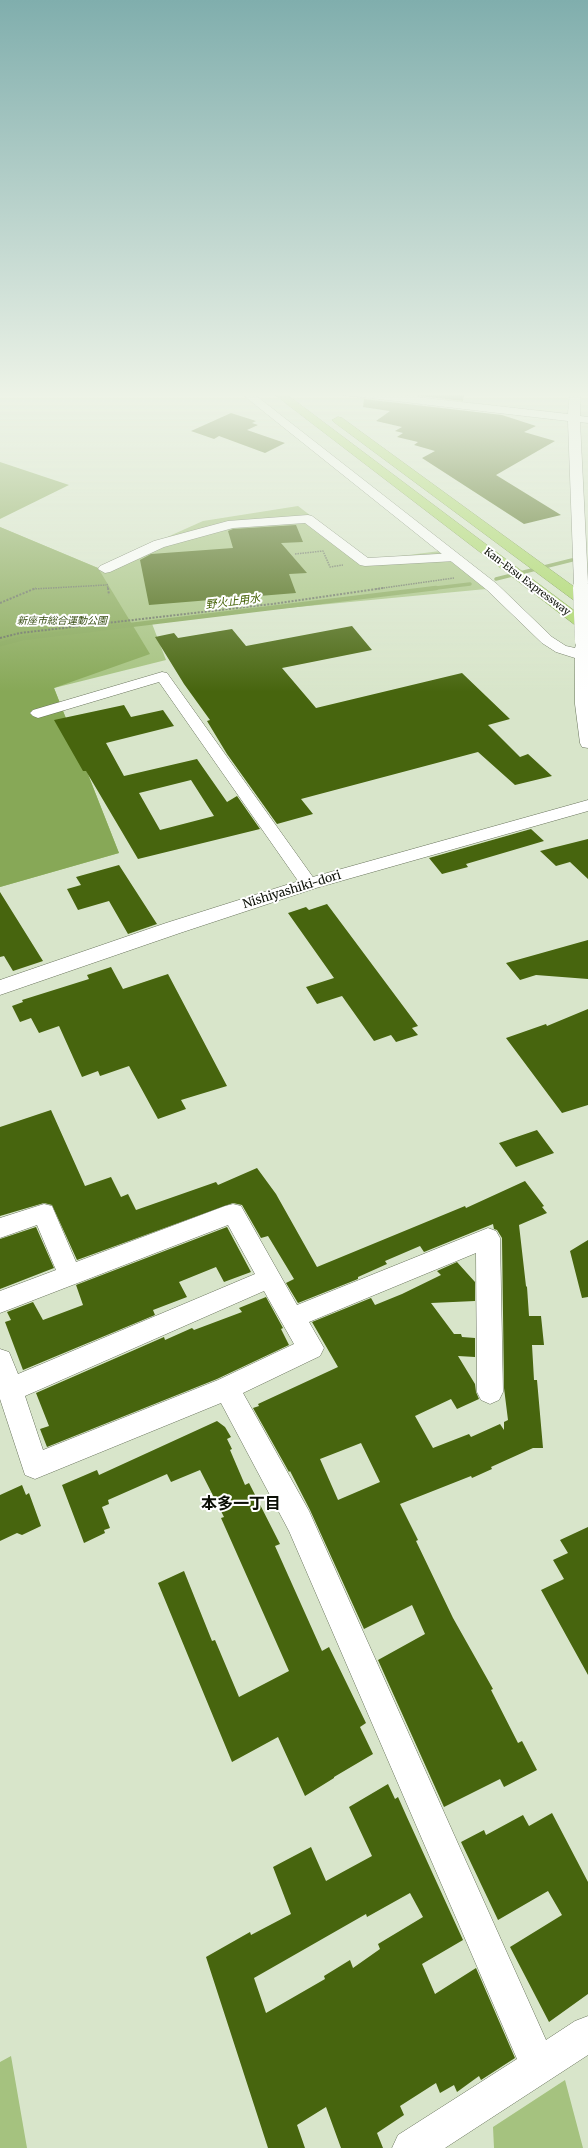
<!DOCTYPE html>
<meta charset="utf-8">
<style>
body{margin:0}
canvas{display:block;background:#d8e5ca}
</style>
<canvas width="588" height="2148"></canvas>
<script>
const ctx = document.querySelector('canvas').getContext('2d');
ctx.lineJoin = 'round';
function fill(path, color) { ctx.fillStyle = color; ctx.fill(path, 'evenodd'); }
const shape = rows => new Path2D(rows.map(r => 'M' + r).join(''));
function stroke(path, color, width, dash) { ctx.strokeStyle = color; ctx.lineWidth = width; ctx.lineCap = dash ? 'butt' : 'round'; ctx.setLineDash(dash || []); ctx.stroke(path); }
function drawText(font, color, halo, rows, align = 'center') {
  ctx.font = font + ' Merriweather,"Noto Sans JP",serif'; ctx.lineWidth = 4; ctx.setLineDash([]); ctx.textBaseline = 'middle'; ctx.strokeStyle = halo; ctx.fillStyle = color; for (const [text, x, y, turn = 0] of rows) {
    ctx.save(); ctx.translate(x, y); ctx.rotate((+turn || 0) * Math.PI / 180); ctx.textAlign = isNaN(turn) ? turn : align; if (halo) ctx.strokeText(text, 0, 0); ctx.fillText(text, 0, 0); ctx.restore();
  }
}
fill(shape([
 [298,506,369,560,440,551,486,589,151,621,166,660,54,688,119,853,0,887,0,527,98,568,203,521],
 [11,2056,27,2148,0,2148,0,2062],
 [565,2080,583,2148,494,2148,493,2127]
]), '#a5c27f');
fill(shape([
 [0,462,69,485,0,519],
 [0,527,98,568,150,654,54,688,119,853,0,887]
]), '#87a857');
stroke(shape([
 [496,579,572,560],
 [428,589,470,584]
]), '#84a555', 3.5);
stroke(shape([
 [0,644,23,638,436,588]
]), '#84a555', 4.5);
fill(shape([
 [419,391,465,391,463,401,420,396],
 [364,399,502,415,536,426,524,432,555,441,496,475,561,515,524,524,422,458,435,451,414,445,418,442,397,437,403,433,395,431,402,427,376,421,390,411,363,407],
 [231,413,256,421,252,423,258,425,247,430,285,443,265,453,219,436,214,439,191,431],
 [296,525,303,542,281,543,307,573,289,574,296,593,149,605,140,560,151,554,233,548,228,531,233,529],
 [352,626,372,650,282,668,316,708,462,673,510,719,488,725,520,757,528,754,552,776,515,785,478,752,301,799,313,814,277,824,227,754,207,721,210,720,184,684,155,637,174,633,178,638,232,629,246,646],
 [124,705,131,717,163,710,174,726,106,743,124,776,197,759,227,802,237,796,260,829,138,859,86,771,83,771,54,720],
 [191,780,214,816,160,830,139,793],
 [531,829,544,841,466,864,468,867,442,874,429,858],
 [588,839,588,879,570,862,556,866,540,851],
 [119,865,157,924,128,934,109,901,78,910,67,889,81,885,76,877],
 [0,892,43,961,13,971,4,956,0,957],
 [327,904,418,1026,412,1028,418,1035,396,1042,391,1035,374,1041,342,996,317,1004,306,987,334,978,288,913,306,907,309,910],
 [588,940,588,979,536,975,520,980,506,963],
 [111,967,123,989,168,974,227,1086,181,1100,186,1109,158,1119,129,1066,100,1076,98,1071,82,1077,59,1026,39,1033,31,1018,20,1022,12,1006,23,1002,22,1000,89,979,87,975],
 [588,1009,588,1105,562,1113,506,1038,546,1024,547,1026],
 [51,1110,85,1186,111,1177,121,1197,128,1194,136,1210,216,1182,218,1185,257,1168,276,1194,317,1267,465,1206,466,1208,525,1181,544,1206,542,1207,547,1213,519,1225,526,1286,527,1287,529,1316,541,1316,544,1345,532,1345,534,1380,537,1380,543,1448,533,1448,491,1467,492,1469,472,1478,471,1476,400,1504,418,1540,416,1541,453,1618,493,1689,491,1690,518,1743,522,1741,537,1770,504,1787,500,1779,444,1807,378,1660,425,1634,412,1605,364,1629,310,1510,290,1471,289,1472,253,1408,259,1406,258,1404,338,1367,312,1322,371,1298,375,1305,402,1294,441,1275,437,1271,457,1262,475,1282,475,1301,431,1303,454,1334,461,1334,462,1337,475,1338,475,1357,458,1356,475,1384,476,1392,479,1399,457,1409,451,1399,415,1416,433,1448,469,1434,471,1437,500,1424,504,1430,504,1422,508,1420,504,1388,502,1238,497,1230,494,1229,493,1224,424,1252,420,1246,385,1261,387,1264,358,1277,358,1279,298,1303,286,1283,294,1279,268,1236,261,1238,242,1205,233,1203,77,1260,52,1205,44,1203,0,1216,0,1127],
 [361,1443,380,1482,338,1500,320,1459],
 [537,1130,554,1153,516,1167,499,1143],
 [36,1227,54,1268,0,1289,0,1239],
 [227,1227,251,1272,224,1282,216,1267,179,1282,187,1297,153,1310,155,1315,23,1370,5,1322,11,1320,7,1312,33,1302,43,1320,83,1305,76,1285],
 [588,1240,588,1297,582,1298,570,1251],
 [266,1297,283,1328,281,1329,289,1345,217,1379,47,1447,40,1429,49,1426,36,1393,164,1337,165,1340,192,1328,194,1330,242,1312,239,1308],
 [217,1421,225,1427,231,1437,227,1439,232,1449,230,1450,245,1485,249,1483,280,1544,275,1546,322,1651,329,1647,366,1723,360,1727,373,1754,334,1777,334,1778,305,1796,278,1737,232,1762,158,1583,184,1571,212,1641,215,1640,239,1697,289,1671,221,1518,224,1517,200,1470,171,1482,167,1474,108,1500,109,1504,102,1507,110,1528,104,1530,105,1533,84,1543,62,1485,97,1470,99,1475],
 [22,1485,26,1495,29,1493,41,1526,22,1535,17,1533,0,1541,0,1495],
 [588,1527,588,1675,541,1590,564,1579,553,1560,568,1553,560,1540],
 [388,1784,395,1799,398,1797,406,1815,463,1940,422,1964,435,1994,476,1968,515,2058,481,2080,479,2076,457,2092,454,2085,440,2093,436,2083,400,2106,404,2115,377,2133,383,2148,341,2148,326,2107,297,2125,305,2148,268,2148,206,1957,250,1932,251,1935,291,1914,273,1867,311,1847,326,1881,372,1856,349,1807],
 [410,1893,423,1917,378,1944,380,1949,353,1968,350,1960,324,1976,325,1979,266,2013,254,1978,366,1914,367,1917],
 [552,1813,588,1882,588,1994,549,2022,510,1947,562,1915,548,1891,498,1920,461,1842,484,1830,486,1835,523,1815,529,1826]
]), '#47650e');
const minor = shape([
 [407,391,417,391,419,400,418,402,410,402,407,391],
 [308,515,312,516,368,558,455,553,462,557,455,561,365,566,360,565,305,523,233,528,164,547,110,572,105,573,98,569,100,566,154,541,228,521,308,515],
 [162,672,167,673,315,880,318,884,315,888,309,890,303,888,159,682,38,718,33,716,30,713,33,710,162,672],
 [44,1204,52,1206,76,1262,225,1206,233,1204,241,1206,297,1305,488,1228,496,1231,500,1238,503,1392,499,1400,490,1404,481,1400,477,1392,476,1253,309,1322,324,1348,320,1356,243,1393,309,1511,546,2040,575,2021,588,2016,588,2055,445,2148,392,2148,398,2135,517,2059,289,1531,221,1403,35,1479,25,1475,0,1399,0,1349,9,1352,18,1374,255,1274,228,1225,0,1313,0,1291,56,1270,37,1225,0,1238,0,1218,44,1204],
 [264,1291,294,1344,218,1380,43,1450,25,1396,264,1291]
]);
const tertiary = shape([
 [238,391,250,391,497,584,552,637,566,646,575,648,578,638,588,638,588,748,582,747,580,743,575,704,575,658,556,652,542,643,487,590,238,391],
 [330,391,363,391,568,414,570,391,580,391,580,416,588,417,588,423,580,422,588,583,586,587,576,587,574,584,568,421,335,394,330,391],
 [588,800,588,811,316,888,180,933,0,995,0,980,166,923,302,880,588,800]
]);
const motorway = shape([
 [270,391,282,391,588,621,588,632,583,631,270,391],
 [338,417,342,418,588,597,588,608,583,607,334,422,332,420,338,417]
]);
stroke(minor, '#69745c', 1);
stroke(tertiary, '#69745c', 1);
stroke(motorway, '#719042', 1);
stroke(shape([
 [295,554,323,551,330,567,343,565],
 [107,584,108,589],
 [33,589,106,585],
 [376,589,454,578]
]), '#68705f', 1.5, [1.5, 1]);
stroke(shape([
 [108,588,109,595],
 [0,603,36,588],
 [0,638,20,633,272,604,383,588]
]), '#68705f', 2, [2, 1.5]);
fill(minor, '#fff');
fill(tertiary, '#fff');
fill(motorway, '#a8d663');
const tertiaryBridgeFar1 = shape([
 [581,584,581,589]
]);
const tertiaryBridge = shape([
 [581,588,583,641]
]);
stroke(tertiaryBridgeFar1, '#69745c', 13, []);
stroke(tertiaryBridge, '#69745c', 16, []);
stroke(tertiaryBridgeFar1, '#fff', 12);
stroke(tertiaryBridge, '#fff', 16);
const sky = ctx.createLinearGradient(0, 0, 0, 692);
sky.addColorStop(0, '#80aead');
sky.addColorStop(0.57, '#edf3e7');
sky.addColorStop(1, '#edf3e700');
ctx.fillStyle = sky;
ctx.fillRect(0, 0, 588, 692);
drawText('10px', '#0b0f06', '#fff', [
 ["Kan-Etsu Expressway",527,582,37]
]);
drawText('italic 10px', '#384e14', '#fff', [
 ["新座市総合運動公園",62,621]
]);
drawText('italic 11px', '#436003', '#fff', [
 ["野火止用水",233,602,-7]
]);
drawText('12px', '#0b0f06', '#fff', [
 ["Nishiyashiki-dori",292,890,-17]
]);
drawText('bold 16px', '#0b0f06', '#fff', [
 ["本多一丁目",241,1504]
]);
</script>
